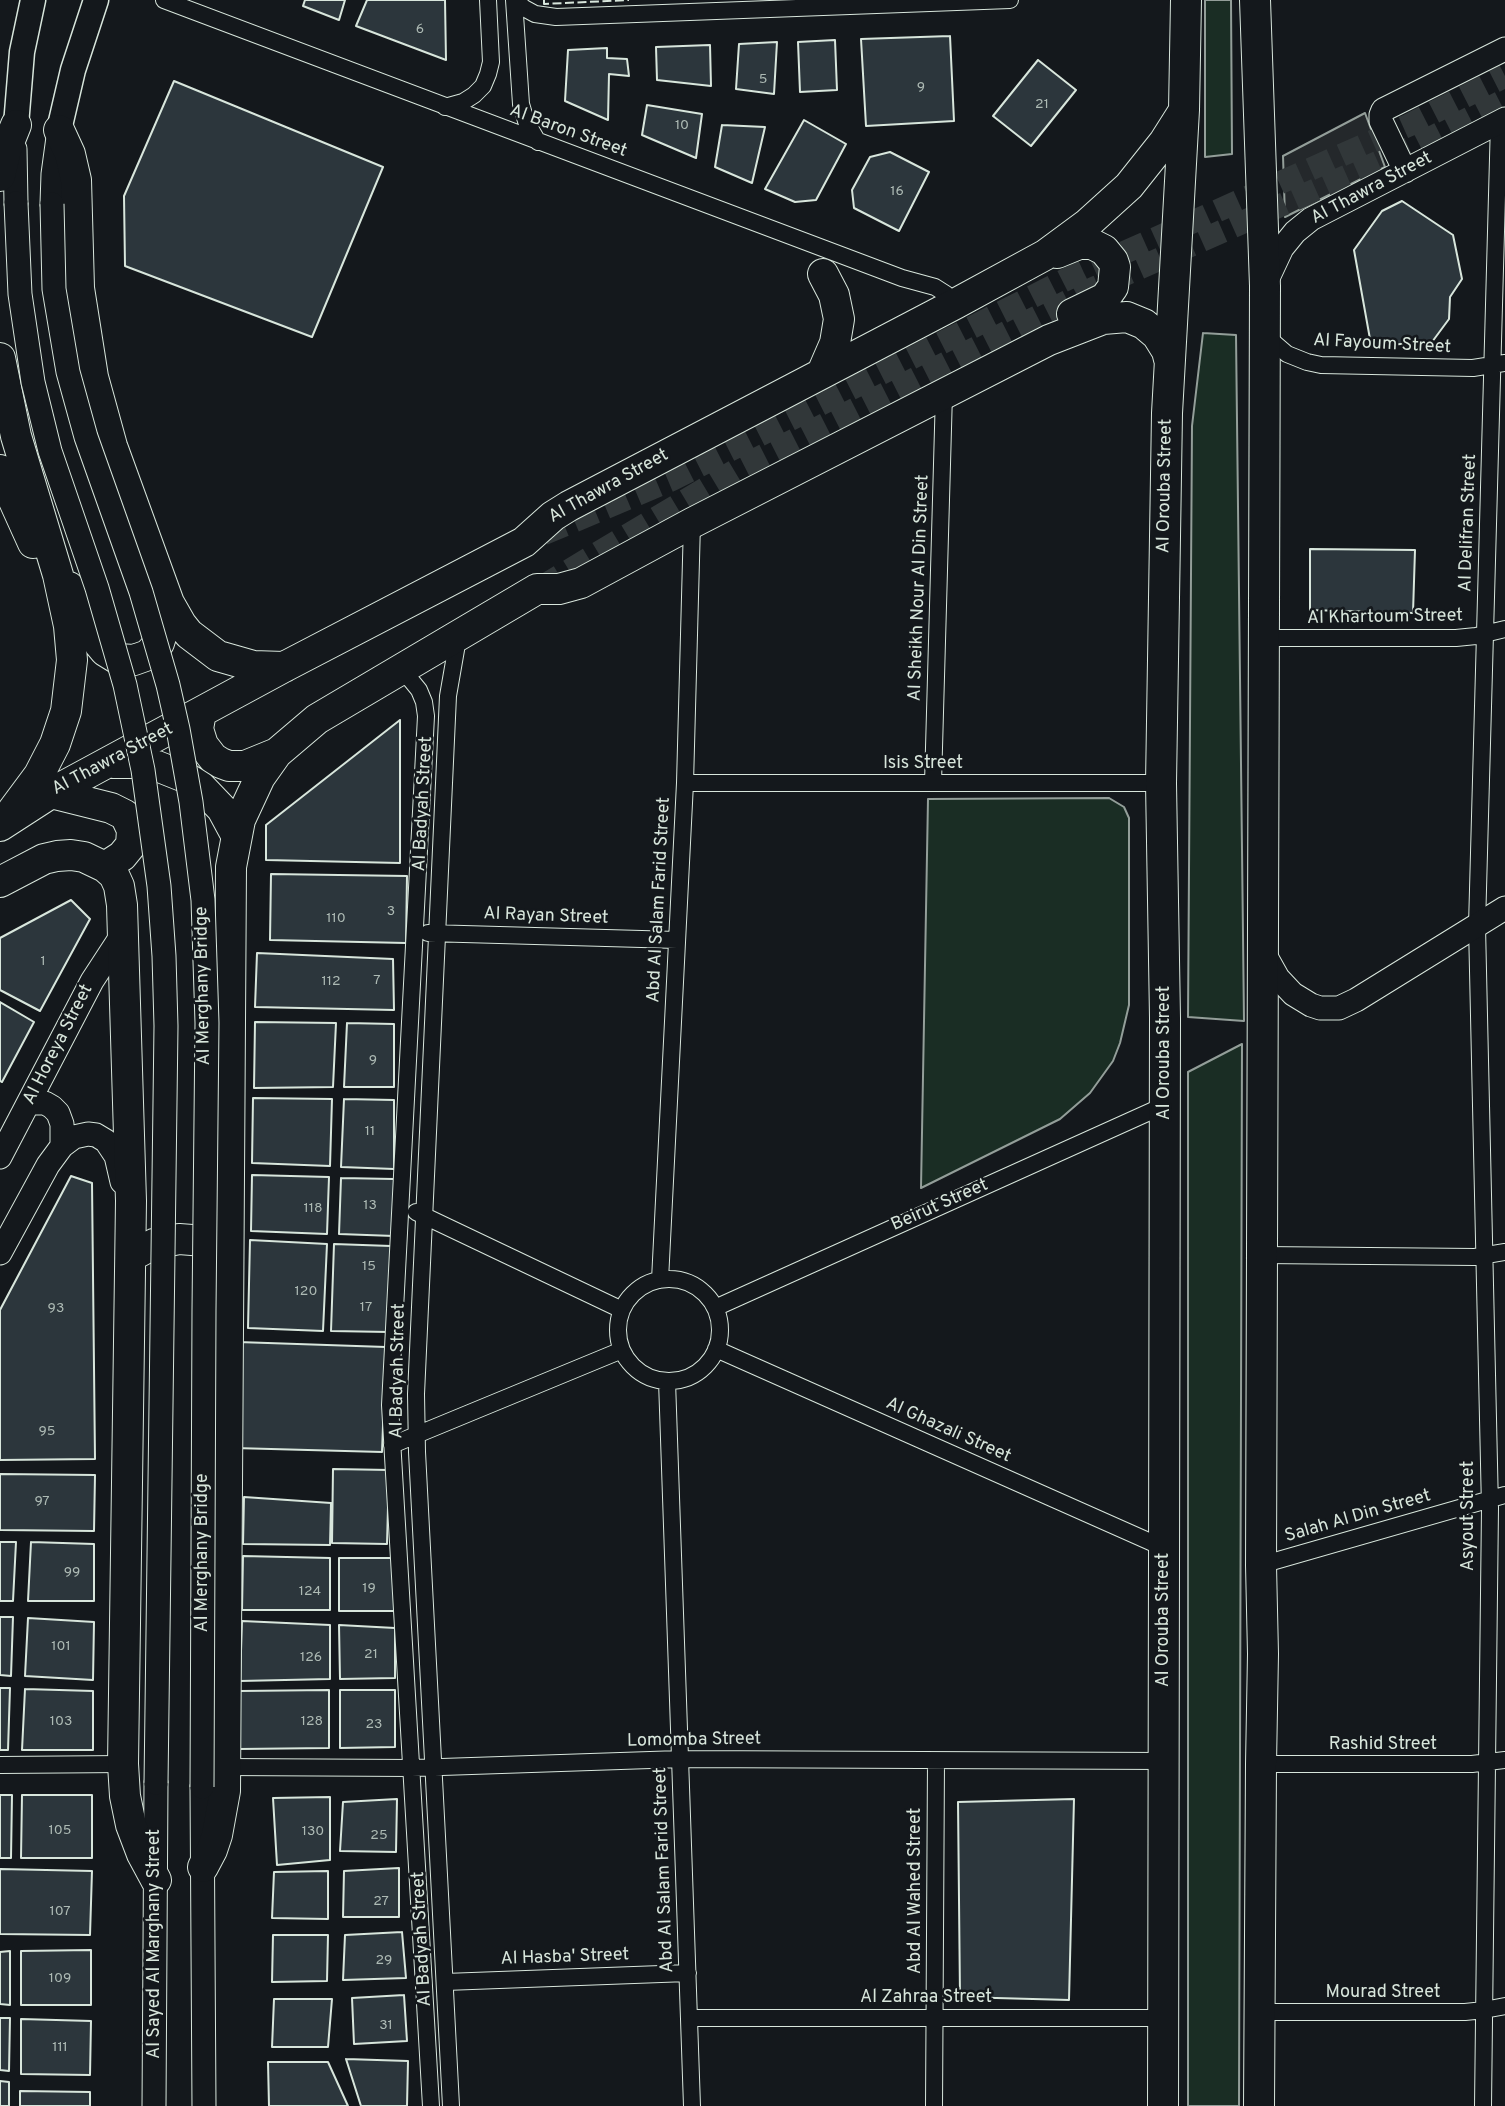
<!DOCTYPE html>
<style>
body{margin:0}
canvas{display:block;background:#14181c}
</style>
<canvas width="1505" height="2106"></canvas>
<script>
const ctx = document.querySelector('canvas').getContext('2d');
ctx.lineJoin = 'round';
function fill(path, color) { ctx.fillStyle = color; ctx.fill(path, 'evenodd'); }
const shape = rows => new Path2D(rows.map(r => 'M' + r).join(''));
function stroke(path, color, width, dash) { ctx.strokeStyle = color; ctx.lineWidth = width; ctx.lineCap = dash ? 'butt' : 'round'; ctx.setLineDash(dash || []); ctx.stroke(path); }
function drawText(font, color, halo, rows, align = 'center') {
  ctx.font = font + ' Overpass,sans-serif'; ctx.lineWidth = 5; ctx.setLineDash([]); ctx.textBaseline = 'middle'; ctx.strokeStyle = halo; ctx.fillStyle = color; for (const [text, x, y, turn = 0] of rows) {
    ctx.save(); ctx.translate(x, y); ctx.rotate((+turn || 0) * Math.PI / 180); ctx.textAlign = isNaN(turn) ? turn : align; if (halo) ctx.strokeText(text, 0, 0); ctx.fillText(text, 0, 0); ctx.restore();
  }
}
const green = shape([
 [1205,0,1231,0,1232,154,1205,157,1205,0],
 [1203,333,1236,335,1244,1021,1188,1017,1192,426,1203,333],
 [1109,798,1124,807,1129,818,1129,1005,1120,1043,1113,1061,1090,1093,1060,1119,921,1188,928,799,1109,798],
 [1242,1044,1239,2106,1188,2106,1188,1072,1242,1044]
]);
fill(green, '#1a2d24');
stroke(green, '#939e99', 2);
const parking = shape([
 [1365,113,1385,167,1285,217,1283,156,1365,113]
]);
fill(parking, '#24282b');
stroke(parking, '#939e99', 2);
const building = shape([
 [305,0,345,0,339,20,303,6,305,0],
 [367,0,445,0,446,60,356,26,367,0],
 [950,36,954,121,866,126,861,39,950,36],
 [835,40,837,90,800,92,798,42,835,40],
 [777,42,774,94,736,89,739,44,777,42],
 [710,45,711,86,657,80,656,47,710,45],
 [607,48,607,58,627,59,629,76,609,74,608,120,565,101,568,50,607,48],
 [1038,60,1076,90,1031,146,993,116,1038,60],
 [174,81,383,167,312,337,125,266,124,196,174,81],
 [647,105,702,114,696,158,642,135,647,105],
 [804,120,846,144,816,200,795,202,765,189,804,120],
 [722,125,765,127,752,183,715,167,722,125],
 [890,152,929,172,899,231,854,208,852,190,870,157,890,152],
 [1402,201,1453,235,1462,279,1450,297,1449,319,1432,342,1386,345,1370,339,1354,250,1382,211,1402,201],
 [1310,549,1415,550,1413,613,1310,610,1310,549],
 [400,720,400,863,266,860,266,825,400,720],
 [271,874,407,876,406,943,270,940,271,874],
 [71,900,90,919,40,1011,0,990,0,938,71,900],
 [257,953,393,959,394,1010,255,1007,257,953],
 [0,1002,34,1022,2,1082,0,1081,0,1002],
 [255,1022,336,1023,333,1087,254,1088,255,1022],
 [347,1023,394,1024,394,1087,344,1087,347,1023],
 [253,1098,332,1099,330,1166,252,1163,253,1098],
 [344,1099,394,1100,394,1169,341,1167,344,1099],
 [252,1175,329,1177,327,1234,251,1231,252,1175],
 [71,1176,92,1183,95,1459,0,1460,0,1310,71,1176],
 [341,1178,394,1179,394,1236,339,1234,341,1178],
 [250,1240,327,1244,323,1331,248,1328,250,1240],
 [334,1244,391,1246,389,1332,331,1331,334,1244],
 [238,1342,386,1347,382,1452,234,1448,238,1342],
 [333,1469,389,1470,387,1544,332,1543,333,1469],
 [0,1474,95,1475,94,1531,0,1530,0,1474],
 [244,1497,331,1503,330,1545,243,1544,244,1497],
 [0,1542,16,1542,13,1601,0,1601,0,1542],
 [31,1542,94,1544,94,1601,28,1601,31,1542],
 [243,1556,330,1558,330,1610,242,1610,243,1556],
 [339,1558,395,1558,394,1611,339,1611,339,1558],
 [0,1617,13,1617,11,1676,0,1675,0,1617],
 [28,1618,94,1622,93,1680,25,1676,28,1618],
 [242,1621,330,1625,330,1679,240,1681,242,1621],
 [339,1625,395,1628,395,1678,340,1679,339,1625],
 [0,1688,10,1688,8,1750,0,1750,0,1688],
 [25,1689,93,1691,93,1750,22,1750,25,1689],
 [329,1690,329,1748,239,1749,240,1691,329,1690],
 [340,1690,395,1690,395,1747,340,1748,340,1690],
 [0,1795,12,1795,11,1858,0,1858,0,1795],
 [22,1795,92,1795,92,1858,21,1858,22,1795],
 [330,1797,330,1860,277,1865,273,1798,330,1797],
 [397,1799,396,1852,340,1851,343,1802,397,1799],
 [1074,1799,1069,2000,960,1997,958,1802,1074,1799],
 [399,1868,399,1917,343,1917,344,1871,399,1868],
 [0,1869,92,1871,90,1935,0,1934,0,1869],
 [328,1871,328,1919,272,1918,274,1872,328,1871],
 [402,1932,406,1978,343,1980,345,1935,402,1932],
 [273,1935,328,1935,327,1981,272,1982,273,1935],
 [91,1950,91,2005,21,2005,21,1951,91,1950],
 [10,1951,10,2005,0,2004,0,1952,10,1951],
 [404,1995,407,2041,354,2044,352,1998,404,1995],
 [274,1999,332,1999,328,2047,272,2047,274,1999],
 [0,2018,10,2018,9,2071,0,2070,0,2018],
 [21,2019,91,2021,90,2075,21,2074,21,2019],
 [346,2059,408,2061,407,2106,361,2106,346,2059],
 [268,2062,328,2062,348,2106,269,2106,268,2062],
 [0,2081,9,2082,9,2106,0,2106,0,2081],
 [20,2091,90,2092,90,2106,20,2106,20,2091]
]);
fill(building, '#2c363c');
stroke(building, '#d8e6dc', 2);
stroke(shape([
 [543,534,671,480,1083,271,1409,125,1505,76],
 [540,588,743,466,1092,289,1417,145,1505,100]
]), '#313739', 23, [23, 11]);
const street = shape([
 [164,0,902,278,935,287,946,294,955,304],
 [514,0,521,104,526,121,538,142],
 [515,0,524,8,535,14,556,17,1010,0],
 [445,107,463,102,474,95,483,86,488,74,491,62,488,0],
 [1265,335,1287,354,1307,362,1321,365,1473,368,1505,363],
 [1264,638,1456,638,1476,636,1505,629],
 [398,672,410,679,419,690,424,702,426,716,390,1405,431,2106],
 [685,783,1161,783],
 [933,783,944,393],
 [428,933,677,940],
 [416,1212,622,1310],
 [1262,1255,1475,1257,1505,1252],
 '618 1330a51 51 0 1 1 102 0a51 51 0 1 1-102 0Z',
 [660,1280,685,783,692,523],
 [715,1308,1165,1105],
 [716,1349,1164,1548],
 [667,1381,692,2106],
 [392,1445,622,1350],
 [1261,1565,1505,1495],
 [1261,1764,1472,1764,1505,1760],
 [0,1765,123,1764],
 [225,1767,412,1768,680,1759,1164,1761],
 [445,1982,688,1973],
 [1260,2012,1465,2012,1484,2010,1505,2006],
 [689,2018,1163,2018],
 [451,2106,417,1452,416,1394,448,696,456,650,456,637],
 [934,2106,936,1761],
 [1483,2106,1490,1508,1477,926,1499,122]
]);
const secondary = shape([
 [15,149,16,203],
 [1405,171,1381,121,1381,115,1383,110,1505,49],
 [52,204,53,174,59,130],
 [1267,280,1282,248,1295,232,1311,219,1505,119],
 [1264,953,1278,978,1293,994,1311,1005,1320,1008,1339,1008,1356,1000,1505,908],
 [29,1103,45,1103,52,1107,58,1113,62,1124,62,1146],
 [0,1157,92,981,122,935],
 [0,1253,48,1165,62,1146,74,1137,88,1134,96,1135,106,1141,116,1156,122,1182],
 [202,1787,204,2106],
 [154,2106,156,1783]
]);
const primary = shape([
 [16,125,22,52,33,0],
 [59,130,73,70,96,0]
]);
const highway = shape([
 [1255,0,1265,286,1261,1565,1263,1654,1261,1764,1259,2106],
 [59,130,70,154,76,180,79,288,93,377,112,446,169,603,181,624,189,634,218,656,253,666,284,667],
 [0,176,6,150,16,125],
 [1057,253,1079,244,1092,244,1104,250,1113,261,1115,267,1113,287,1105,298,1072,314],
 [0,358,16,436,58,575,69,626,72,660,66,711,55,744,39,775,13,810],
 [822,373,835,343,839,319,834,295,823,274],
 [0,470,33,543],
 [69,587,84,608,100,645,105,651,118,659,134,660,148,655,159,643,166,621],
 [201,712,198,729,203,745,213,758,221,763,229,766,245,766,277,753],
 [113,763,141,763,157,766,187,778,201,787,222,809,236,835],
 [51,793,111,808,125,815,132,830,131,845,122,856,105,867],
 [0,826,51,793,284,667,524,542,553,516,569,506,955,304,1045,255,1087,224,1129,186,1164,142,1183,112],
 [0,882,44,859,57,856,71,855,84,857,105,867,114,875,119,886,122,905,131,1201,123,1764,125,1796,131,1825,142,1854,156,1880],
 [139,1252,154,1244,179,1239,205,1241,228,1250],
 [203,1867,212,1850,217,1835,225,1791,231,867,240,820,260,777,277,753,317,719,537,589,559,589,581,583,692,523,1049,340,1103,319,1127,317,1144,324,1157,335,1167,351,1169,359],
 [1163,2106,1165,1018,1161,783,1167,413,1184,110,1186,0]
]);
stroke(street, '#d8e6dc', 18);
stroke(secondary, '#d8e6dc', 25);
stroke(primary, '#d8e6dc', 27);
stroke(highway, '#d8e6dc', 32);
stroke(street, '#14181c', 16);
stroke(secondary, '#14181c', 23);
stroke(primary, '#14181c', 24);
stroke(highway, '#14181c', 30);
const secondaryBridge = shape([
 [16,203,20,294,33,382,50,451,97,588,125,685,143,770,159,886,164,956,166,1026,156,1783],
 [52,204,54,289,68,372,86,437,141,592,168,685,178,729,191,802,203,900,207,1023,204,1310,202,1787]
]);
stroke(secondaryBridge, '#d8e6dc', 25, []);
stroke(secondaryBridge, '#14181c', 23);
stroke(shape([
 [544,0,544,4,629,0]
]), '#d8e6dc', 2, [9, 3.5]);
drawText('14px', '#adbab4', null, [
 ["6",420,30],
 ["5",763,80],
 ["9",921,88],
 ["21",1042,105],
 ["10",682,126],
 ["16",897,192],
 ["3",391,912],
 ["110",336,919],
 ["1",43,962],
 ["7",377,981],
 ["112",331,982],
 ["9",373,1061],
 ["11",370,1132],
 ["13",370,1206],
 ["118",313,1209],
 ["15",369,1267],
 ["120",306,1292],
 ["17",366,1308],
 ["93",56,1309],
 ["95",47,1432],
 ["97",42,1502],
 ["99",72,1573],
 ["19",369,1589],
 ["124",310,1592],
 ["101",61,1647],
 ["21",371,1655],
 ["126",311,1658],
 ["103",61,1722],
 ["128",312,1722],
 ["23",374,1725],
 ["105",60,1831],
 ["130",313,1832],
 ["25",379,1836],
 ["27",381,1902],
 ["107",60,1912],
 ["29",384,1961],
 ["109",60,1979],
 ["31",386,2026],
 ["111",60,2048]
]);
drawText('18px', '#d8e6dc', '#14181c', [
 ["Al Baron Street",568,132,20],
 ["Al Thawra Street",1372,189,-28],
 ["Al Fayoum Street",1382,345,3],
 ["Al Orouba Street",1166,486,-89],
 ["Al Thawra Street",609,487,-29],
 ["Al Delifran Street",1469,523,-88],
 ["Al Sheikh Nour Al Din Street",920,588,-88],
 ["Al Khartoum Street",1385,618,-1],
 ["Al Thawra Street",113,760,-28],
 ["Isis Street",923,764],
 ["Al Badyah Street",424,804,-87],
 ["Abd Al Salam Farid Street",660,900,-87],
 ["Al Rayan Street",546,917,2],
 ["Al Merghany Bridge",204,986,-91],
 ["Al Horeya Street",59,1045,-63],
 ["Al Orouba Street",1165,1053,-90],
 ["Beirut Street",940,1206,-24],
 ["Al Badyah Street",399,1371,-89],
 ["Al Ghazali Street",948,1431,24],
 ["Asyout Street",1469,1516,-90],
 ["Salah Al Din Street",1358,1517,-16],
 ["Al Merghany Bridge",203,1553,-90],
 ["Al Orouba Street",1164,1620,-90],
 ["Lomomba Street",694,1741,-1],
 ["Rashid Street",1383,1745],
 ["Abd Al Salam Farid Street",665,1870,-92],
 ["Abd Al Wahed Street",916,1891,-90],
 ["Al Badyah Street",423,1939,-93],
 ["Al Sayed Al Marghany Street",155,1944,-90],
 ["Al Hasba' Street",565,1958,-2],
 ["Mourad Street",1383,1993],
 ["Al Zahraa Street",926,1998]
]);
</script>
